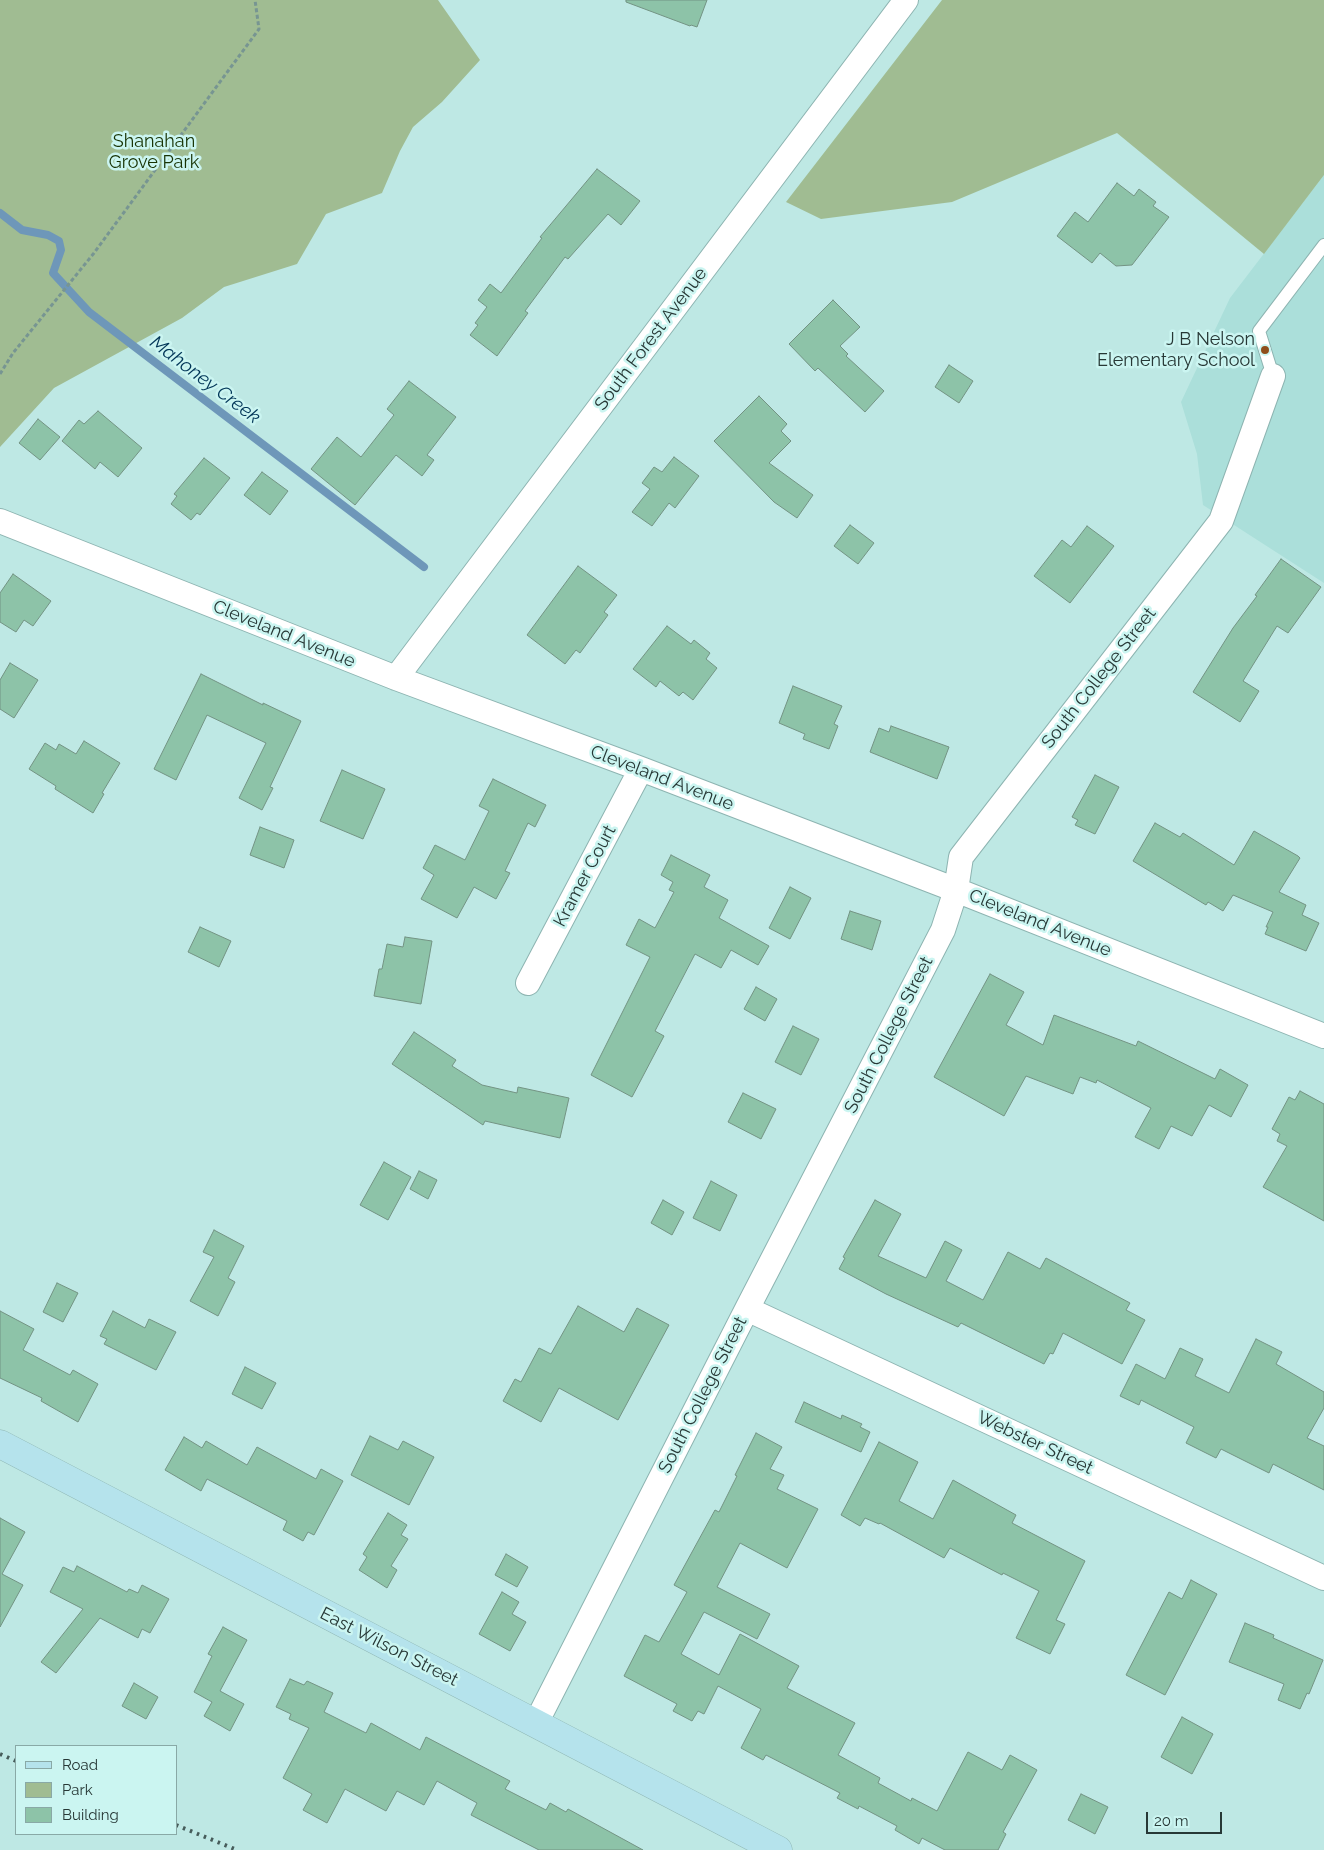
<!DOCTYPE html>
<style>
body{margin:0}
#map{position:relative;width:1324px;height:1850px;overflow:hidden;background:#bee8e4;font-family:Raleway,sans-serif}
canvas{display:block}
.legend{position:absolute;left:15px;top:1745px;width:162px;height:90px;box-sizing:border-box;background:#cbf5f1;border:1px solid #89a9a6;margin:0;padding:6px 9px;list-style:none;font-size:15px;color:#273836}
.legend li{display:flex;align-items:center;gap:10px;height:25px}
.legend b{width:25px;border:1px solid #89a9a6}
.scale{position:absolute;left:1146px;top:1812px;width:76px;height:22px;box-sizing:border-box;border:2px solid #273836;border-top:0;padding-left:6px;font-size:15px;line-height:18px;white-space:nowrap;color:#273836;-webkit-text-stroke:4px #cbf5f1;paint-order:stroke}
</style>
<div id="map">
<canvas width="1324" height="1850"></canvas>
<ul class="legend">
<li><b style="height:6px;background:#b5e3ec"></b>Road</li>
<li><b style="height:14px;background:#a0bc92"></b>Park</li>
<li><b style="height:14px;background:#8dc3a8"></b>Building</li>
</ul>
<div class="scale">20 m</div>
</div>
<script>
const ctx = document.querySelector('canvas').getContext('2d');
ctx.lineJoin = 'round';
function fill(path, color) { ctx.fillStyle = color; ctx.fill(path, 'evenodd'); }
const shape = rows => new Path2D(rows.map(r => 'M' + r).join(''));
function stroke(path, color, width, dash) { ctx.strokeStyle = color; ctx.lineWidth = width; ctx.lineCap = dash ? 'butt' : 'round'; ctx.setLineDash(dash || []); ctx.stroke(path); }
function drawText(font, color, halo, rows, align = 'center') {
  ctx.font = font + ' Raleway,sans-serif'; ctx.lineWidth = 5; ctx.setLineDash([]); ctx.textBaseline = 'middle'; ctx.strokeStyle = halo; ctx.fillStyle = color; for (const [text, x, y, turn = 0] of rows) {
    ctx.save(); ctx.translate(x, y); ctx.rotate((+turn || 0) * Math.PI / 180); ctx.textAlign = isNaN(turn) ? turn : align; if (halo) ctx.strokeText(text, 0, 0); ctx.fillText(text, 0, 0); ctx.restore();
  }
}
fill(shape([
 [1324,175,1324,583,1203,505,1197,454,1181,402,1230,298]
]), '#abdfda');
fill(shape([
 [0,0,438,0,480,60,442,102,413,127,400,151,382,193,326,214,297,264,224,287,182,318,54,388,0,447],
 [942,0,1324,0,1324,175,1264,254,1117,133,952,202,821,219,786,202]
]), '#a0bc92');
stroke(shape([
 [0,213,22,230,48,235,59,241,61,250,53,273,89,312,424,567]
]), '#6e97b9', 8);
const building = shape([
 [626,0,707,0,697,27,691,25,690,26,626,2,626,0],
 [597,169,640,201,621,225,608,214,568,259,565,257,525,311,528,313,497,356,470,335,478,325,475,323,487,307,478,300,490,284,501,293,542,238,540,237,597,169],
 [1117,183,1134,196,1139,189,1156,202,1153,206,1169,217,1132,265,1116,266,1100,253,1092,263,1057,236,1075,212,1088,222,1117,183],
 [833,300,860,327,840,346,848,354,846,356,884,391,865,412,818,368,815,371,789,344,833,300],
 [949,365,973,381,959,403,935,387,949,365],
 [409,381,456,417,427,455,434,460,422,476,396,455,355,505,311,469,337,437,361,457,394,415,387,409,409,381],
 [759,396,787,424,781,431,791,441,769,463,813,495,797,518,774,502,714,441,759,396],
 [98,411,142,448,118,477,100,462,95,469,62,441,79,420,84,424,98,411],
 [38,419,60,437,40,460,19,443,38,419],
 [674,457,699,476,675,508,669,503,652,526,632,512,650,489,642,483,654,467,662,472,674,457],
 [204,458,230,478,200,515,197,513,191,520,171,504,177,496,174,494,204,458],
 [262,472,288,491,270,515,244,495,262,472],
 [850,525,874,543,858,564,834,546,850,525],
 [1087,526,1114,546,1070,603,1034,576,1062,540,1071,547,1087,526],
 [1281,559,1321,587,1288,633,1277,626,1243,681,1259,691,1240,722,1193,692,1233,628,1257,596,1255,595,1281,559],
 [578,566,617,595,604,612,608,615,580,653,576,650,565,664,527,635,578,566],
 [13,574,51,601,33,626,24,620,16,632,0,622,0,593,13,574],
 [667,626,691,644,694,640,710,653,706,659,717,668,693,700,683,692,679,696,660,681,656,687,633,669,667,626],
 [10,663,38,680,14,718,0,709,0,680,10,663],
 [201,674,263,705,263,703,301,721,270,787,273,788,262,810,239,798,266,743,207,715,176,780,154,769,201,674],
 [793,686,842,706,834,724,838,726,829,749,803,739,805,734,779,723,793,686],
 [891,726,949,747,937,779,870,752,879,728,889,732,891,726],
 [84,741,120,763,102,793,104,794,93,813,55,789,56,786,29,769,45,743,56,750,59,744,76,754,84,741],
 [342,770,385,789,363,839,320,821,342,770],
 [1095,775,1119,787,1095,834,1075,825,1078,820,1072,817,1095,775],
 [493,779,546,805,535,827,528,823,505,871,510,873,496,899,474,887,457,918,421,899,434,875,423,868,435,845,465,860,489,811,479,806,493,779],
 [1155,823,1180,837,1183,833,1234,865,1254,831,1298,856,1300,858,1279,892,1306,905,1302,915,1319,923,1306,951,1265,934,1268,927,1266,927,1273,912,1233,895,1223,911,1208,902,1206,905,1133,861,1155,823],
 [260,827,294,840,284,868,250,855,260,827],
 [671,855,710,875,704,887,728,900,719,918,769,946,758,965,731,950,721,968,695,954,655,1031,664,1036,632,1097,591,1075,650,957,626,945,639,919,655,928,674,892,669,890,673,882,661,875,671,855],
 [790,887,811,898,790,939,769,928,790,887],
 [850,911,881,921,872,950,841,939,850,911],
 [200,927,231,941,219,967,188,952,200,927],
 [405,937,432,941,421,1004,374,996,379,969,382,969,387,944,403,947,405,937],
 [990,974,1024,992,1006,1025,1043,1045,1054,1015,1136,1046,1138,1041,1215,1079,1220,1069,1248,1085,1231,1117,1209,1105,1192,1136,1171,1126,1159,1149,1135,1137,1151,1108,1097,1080,1096,1083,1080,1077,1073,1094,1026,1076,1004,1116,934,1077,990,974],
 [756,987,777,999,765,1021,744,1009,756,987],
 [793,1026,819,1039,801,1075,775,1062,793,1026],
 [414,1032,456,1060,452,1066,482,1085,517,1093,518,1087,569,1098,560,1138,485,1121,483,1125,392,1064,414,1032],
 [1300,1091,1324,1104,1324,1221,1263,1187,1287,1146,1277,1141,1280,1134,1272,1129,1289,1097,1295,1100,1300,1091],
 [743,1093,776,1109,761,1139,728,1122,743,1093],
 [384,1162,411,1177,388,1220,360,1205,384,1162],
 [419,1171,437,1180,428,1199,410,1189,419,1171],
 [711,1181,737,1195,720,1231,693,1218,711,1181],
 [663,1200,684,1212,672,1235,651,1223,663,1200],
 [875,1200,901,1214,878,1256,926,1278,945,1241,962,1250,946,1281,983,1300,1008,1252,1040,1269,1046,1258,1130,1303,1126,1310,1145,1320,1122,1364,1063,1333,1053,1354,1050,1353,1044,1364,961,1323,958,1327,886,1294,839,1269,845,1258,843,1257,875,1200],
 [214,1230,244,1246,228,1278,235,1282,218,1316,190,1301,214,1257,203,1252,214,1230],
 [57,1283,78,1293,63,1322,43,1312,57,1283],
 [578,1306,624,1332,637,1308,669,1325,618,1420,559,1388,541,1422,503,1401,515,1379,521,1382,539,1348,551,1354,578,1306],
 [0,1311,34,1329,23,1350,70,1375,73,1370,98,1384,78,1422,41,1401,42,1398,0,1378,0,1311],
 [113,1311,145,1328,149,1319,176,1332,156,1370,104,1344,107,1339,100,1336,113,1311],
 [1256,1339,1282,1352,1276,1364,1324,1392,1324,1408,1307,1438,1324,1446,1324,1490,1273,1464,1269,1473,1221,1449,1216,1458,1186,1443,1194,1427,1141,1400,1139,1405,1120,1396,1136,1364,1165,1379,1180,1348,1203,1359,1195,1376,1229,1393,1256,1339],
 [245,1367,276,1383,262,1409,232,1394,245,1367],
 [804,1402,841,1419,842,1415,862,1424,860,1427,870,1432,861,1452,795,1422,804,1402],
 [756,1433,782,1447,770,1469,784,1475,777,1489,818,1509,787,1568,740,1543,717,1587,770,1614,757,1639,704,1612,681,1654,719,1675,740,1634,799,1666,787,1688,855,1723,838,1755,880,1778,878,1783,911,1801,912,1798,937,1811,968,1752,1002,1770,1010,1755,1037,1770,1003,1832,1006,1834,998,1850,945,1850,922,1838,919,1844,895,1830,897,1826,859,1806,858,1809,837,1798,840,1793,766,1755,763,1760,741,1748,761,1709,718,1686,704,1714,698,1711,692,1721,673,1711,677,1704,624,1676,645,1635,659,1642,687,1592,674,1585,715,1510,719,1512,737,1476,735,1475,756,1433],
 [370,1436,398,1450,403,1441,434,1457,409,1505,351,1475,370,1436],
 [184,1437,202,1448,206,1441,247,1465,257,1447,316,1479,321,1469,343,1481,314,1535,308,1532,303,1541,283,1530,287,1521,207,1479,201,1491,165,1470,184,1437],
 [879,1442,918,1462,899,1501,933,1519,953,1480,1016,1515,1012,1523,1085,1561,1056,1620,1065,1624,1050,1654,1016,1638,1039,1591,1003,1573,1002,1575,950,1548,944,1558,880,1523,879,1524,865,1518,860,1526,841,1515,879,1442],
 [388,1513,407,1525,401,1535,408,1539,391,1566,397,1570,387,1588,359,1570,367,1557,363,1554,388,1513],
 [0,1518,25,1532,2,1574,23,1585,0,1627,0,1518],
 [506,1554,528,1567,517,1587,495,1575,506,1554],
 [77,1566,127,1592,129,1589,138,1593,142,1585,169,1599,150,1633,142,1629,138,1638,100,1618,56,1673,41,1662,83,1609,50,1592,63,1567,74,1572,77,1566],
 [1191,1580,1217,1594,1165,1695,1126,1675,1169,1592,1182,1599,1191,1580],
 [502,1592,519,1602,512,1614,526,1622,510,1651,479,1634,502,1592],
 [1245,1623,1274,1635,1273,1638,1323,1660,1309,1694,1307,1693,1300,1709,1278,1700,1284,1684,1229,1662,1245,1623],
 [223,1627,247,1640,220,1691,244,1704,230,1731,204,1716,212,1702,194,1692,212,1656,208,1654,223,1627],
 [290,1679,304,1685,307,1681,333,1693,324,1712,366,1733,371,1723,420,1750,426,1737,510,1781,505,1789,546,1810,550,1803,566,1812,568,1809,643,1850,539,1850,471,1815,477,1803,437,1781,424,1805,397,1791,386,1811,345,1789,327,1823,303,1810,312,1794,283,1778,309,1728,289,1719,291,1714,276,1707,290,1679],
 [134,1683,158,1697,146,1719,122,1706,134,1683],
 [1182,1717,1213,1734,1192,1774,1161,1757,1182,1717],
 [1081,1794,1108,1807,1095,1834,1068,1820,1081,1794]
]);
fill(building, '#8dc3a8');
stroke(building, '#739383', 1);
const lane = shape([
 [1273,376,1259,331,1324,245]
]);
const street = shape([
 [0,521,396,678,641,769,956,890,1324,1036],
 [396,678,906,0],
 [528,983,641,769],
 [747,1309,1324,1578],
 [536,1723,747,1309,943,930,956,890,961,857,1221,521,1273,376]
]);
const secondary = shape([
 [0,1444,778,1850]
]);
stroke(lane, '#8db4b1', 14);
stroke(street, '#8db4b1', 26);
stroke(secondary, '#8db4b1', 29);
stroke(shape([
 [0,374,13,353,94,253,259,29,255,0]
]), '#779592', 3, [4, 2.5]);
stroke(lane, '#fff', 12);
stroke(street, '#fff', 24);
stroke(secondary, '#b5e3ec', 28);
stroke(shape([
 [0,1754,16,1761],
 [176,1825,237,1850]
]), '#465c5a', 4, [2.5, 5]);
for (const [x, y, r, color] of [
 [1265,350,5,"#8f4e1b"]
]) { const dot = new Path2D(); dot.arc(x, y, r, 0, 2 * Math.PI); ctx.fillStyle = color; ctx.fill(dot); stroke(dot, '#cbf5f1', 2); }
drawText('18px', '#173203', '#cbf5f1', [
 ["Shanahan",154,142],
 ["Grove Park",154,163]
]);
drawText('18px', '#273836', '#cbf5f1', [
 ["South Forest Avenue",651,339,-53],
 ["Cleveland Avenue",284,634,22],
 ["South College Street",1099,678,-52],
 ["Cleveland Avenue",662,778,21],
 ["Kramer Court",585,876,-62],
 ["Cleveland Avenue",1040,923,22],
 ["South College Street",889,1035,-63],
 ["South College Street",703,1395,-63],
 ["Webster Street",1035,1443,25],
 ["East Wilson Street",389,1647,27]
]);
drawText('18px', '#273836', '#cbf5f1', [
 ["J B Nelson",1255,340],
 ["Elementary School",1255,361]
], 'right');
drawText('italic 19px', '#003557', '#cbf5f1', [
 ["Mahoney Creek",205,380,37]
]);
</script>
